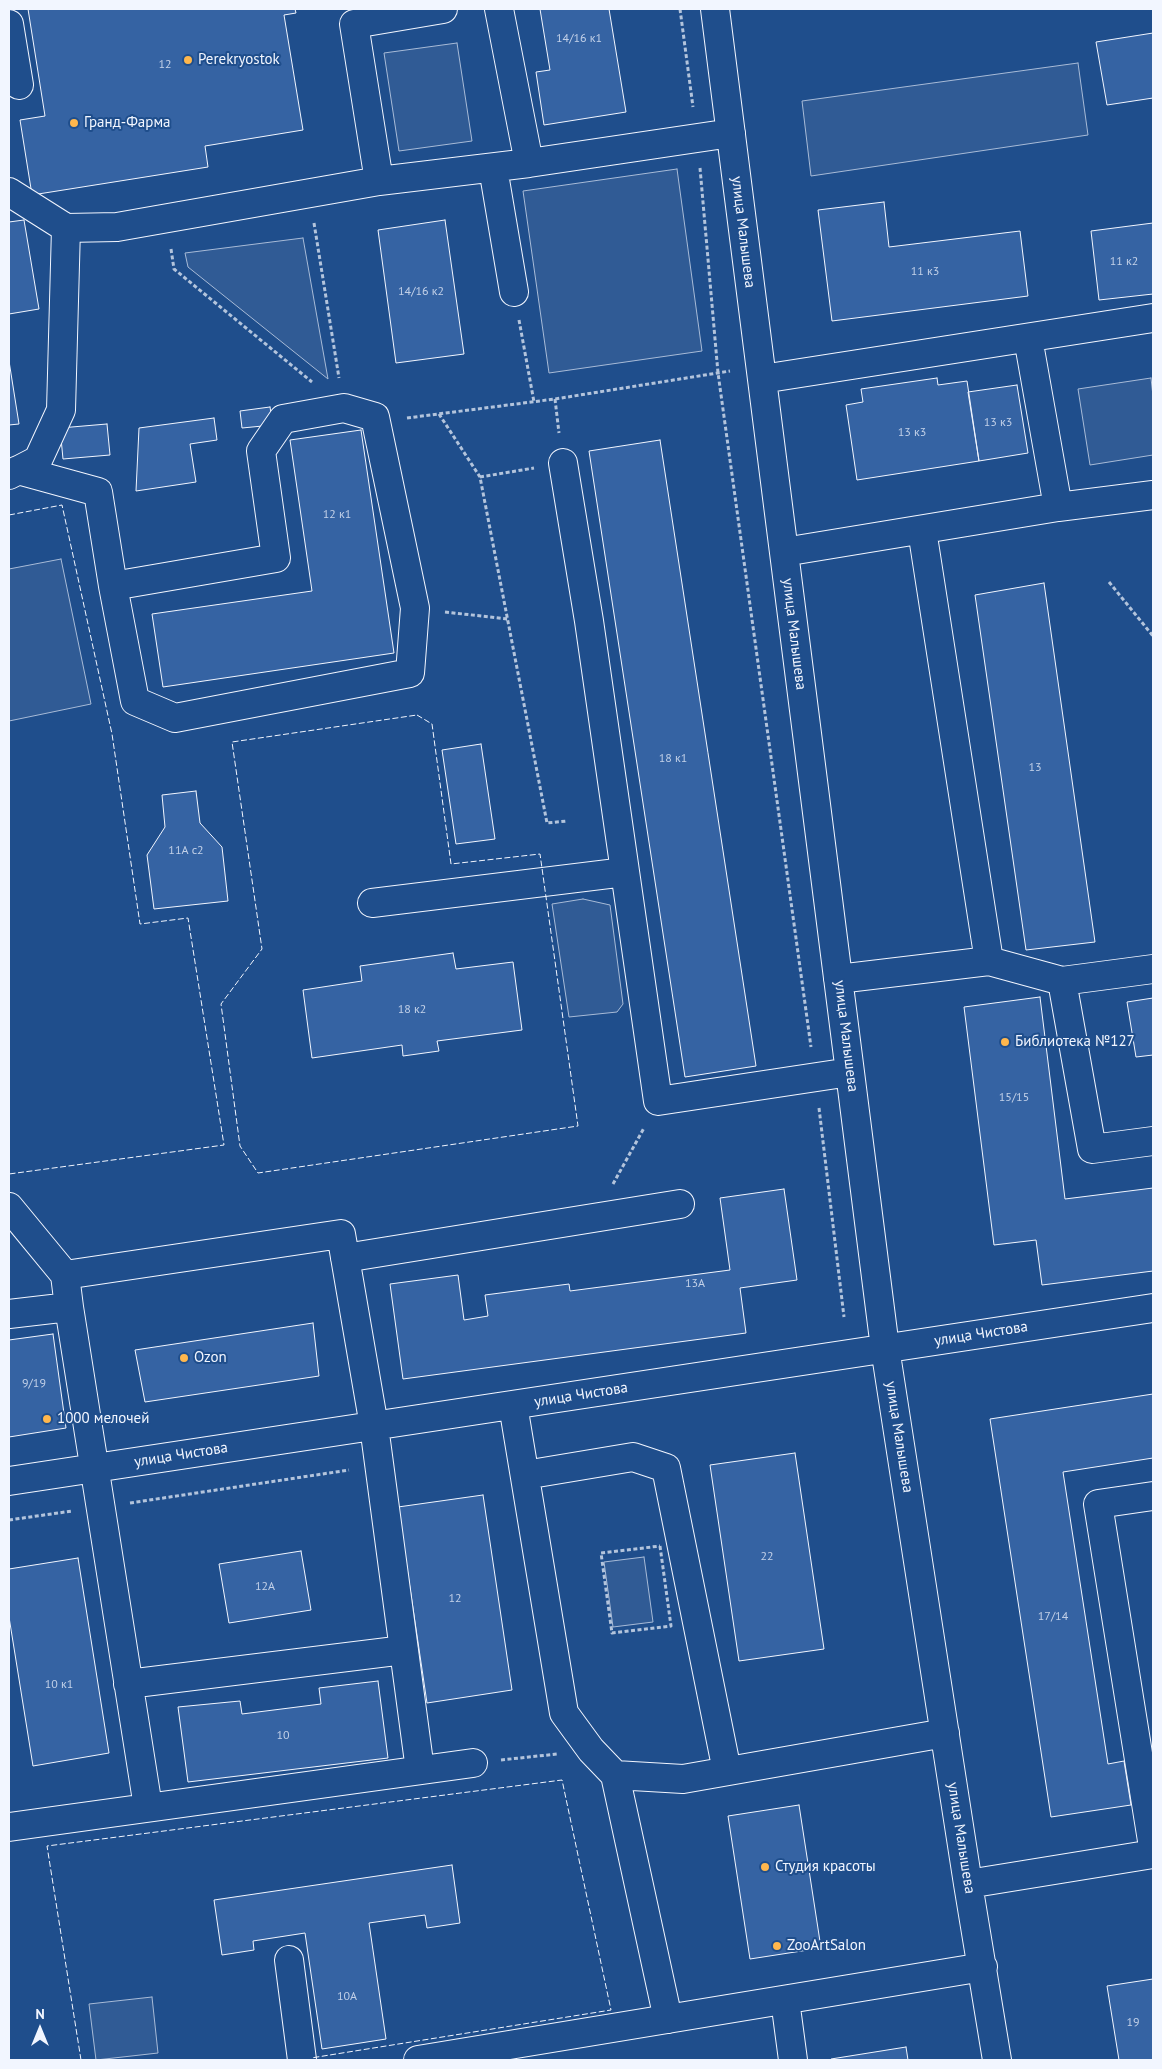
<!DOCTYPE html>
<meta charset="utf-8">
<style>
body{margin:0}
#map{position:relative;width:1162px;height:2069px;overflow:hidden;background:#1f4e8c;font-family:"PT Sans",sans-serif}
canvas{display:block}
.frame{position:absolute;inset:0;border:10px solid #f2f6ff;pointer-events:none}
.north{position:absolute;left:15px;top:2004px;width:50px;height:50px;-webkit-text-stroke:4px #1f4e8c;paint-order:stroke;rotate:0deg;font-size:14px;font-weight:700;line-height:20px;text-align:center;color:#f2f6ff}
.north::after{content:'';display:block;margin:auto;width:18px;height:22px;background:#f2f6ff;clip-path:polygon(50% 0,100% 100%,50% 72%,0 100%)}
</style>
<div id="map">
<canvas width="1162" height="2069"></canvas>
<div class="frame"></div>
<div class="north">N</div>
</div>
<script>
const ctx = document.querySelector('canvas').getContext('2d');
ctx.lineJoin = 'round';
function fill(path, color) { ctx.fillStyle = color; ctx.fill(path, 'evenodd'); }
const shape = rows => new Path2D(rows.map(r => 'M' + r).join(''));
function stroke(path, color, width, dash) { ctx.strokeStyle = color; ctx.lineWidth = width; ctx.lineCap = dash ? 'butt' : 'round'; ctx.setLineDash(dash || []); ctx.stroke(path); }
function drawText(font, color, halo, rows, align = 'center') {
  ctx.font = font + ' "PT Sans",sans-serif'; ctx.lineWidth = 4; ctx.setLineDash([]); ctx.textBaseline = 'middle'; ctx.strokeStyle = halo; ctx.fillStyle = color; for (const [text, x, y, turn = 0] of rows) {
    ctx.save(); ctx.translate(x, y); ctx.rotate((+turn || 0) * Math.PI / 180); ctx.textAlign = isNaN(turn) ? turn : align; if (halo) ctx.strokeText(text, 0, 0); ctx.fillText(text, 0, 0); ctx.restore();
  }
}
const built = shape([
 [457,43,472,141,399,151,384,53,457,43],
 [1078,63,1088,135,811,176,802,101,1078,63],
 [677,169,702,351,549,373,523,191,677,169],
 [303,238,328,379,188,267,185,253,303,238],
 [1151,378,1153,396,1153,455,1090,465,1078,389,1151,378],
 [61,559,91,704,9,721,9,569,61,559],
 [583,899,610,905,623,1004,617,1012,569,1017,552,904,583,899],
 [644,1557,653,1622,613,1627,604,1562,644,1557],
 [152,1997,158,2053,96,2060,89,2004,152,1997]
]);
fill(built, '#305b95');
stroke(built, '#a8bbd7', 1);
const building = shape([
 [28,9,295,9,296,13,284,15,303,130,205,146,208,167,32,195,20,120,45,116,28,9],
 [540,9,609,9,626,112,544,125,536,72,550,70,540,9],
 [1153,33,1153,98,1107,105,1096,42,1153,33],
 [884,202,889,247,1020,231,1028,296,832,321,818,210,884,202],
 [24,220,39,309,9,314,9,222,24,220],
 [445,220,464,354,396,363,378,230,445,220],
 [1153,223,1153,294,1099,300,1091,231,1153,223],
 [9,361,19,424,9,425,9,361],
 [937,378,938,385,967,381,979,461,857,480,846,405,863,402,861,389,937,378],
 [1017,385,1028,453,979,461,968,392,1017,385],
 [270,407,273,425,242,428,240,411,270,407],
 [214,418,217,440,190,444,196,482,136,491,139,428,214,418],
 [107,424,110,455,63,459,60,428,107,424],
 [361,430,394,653,163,687,152,614,312,591,290,440,361,430],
 [660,440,756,1066,685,1077,589,451,660,440],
 [1044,583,1095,942,1026,950,975,595,1044,583],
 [481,744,495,839,456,844,442,750,481,744],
 [196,791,200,823,222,847,228,901,154,909,147,855,165,827,162,795,196,791],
 [453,953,456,969,513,962,522,1030,437,1041,439,1051,403,1056,402,1045,312,1058,303,990,362,981,360,966,453,953],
 [1040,997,1065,1199,1153,1188,1153,1271,1042,1285,1036,1240,994,1245,964,1007,1040,997],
 [1153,998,1153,1055,1136,1057,1127,1002,1153,998],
 [784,1189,797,1280,740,1288,746,1333,403,1379,390,1284,458,1275,464,1320,488,1316,485,1295,569,1284,570,1291,730,1270,720,1198,784,1189],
 [313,1323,319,1376,145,1402,135,1350,313,1323],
 [53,1334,66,1428,9,1437,9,1340,53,1334],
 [1153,1394,1153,1458,1063,1472,1108,1764,1124,1761,1131,1805,1051,1817,990,1419,1153,1394],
 [795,1453,824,1649,739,1661,710,1465,795,1453],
 [483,1495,512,1690,427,1703,398,1507,483,1495],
 [301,1551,311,1610,229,1623,219,1564,301,1551],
 [78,1558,109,1753,33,1766,9,1617,9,1569,78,1558],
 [378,1681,388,1758,188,1782,178,1707,240,1701,242,1714,321,1704,319,1688,378,1681],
 [799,1805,821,1948,750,1959,728,1816,799,1805],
 [452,1865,460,1923,427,1928,425,1915,369,1923,386,2039,322,2049,305,1933,253,1941,254,1950,222,1955,214,1900,452,1865],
 [1153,1979,1153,2060,1119,2060,1107,1986,1153,1979],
 [906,2047,908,2060,832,2060,831,2059,906,2047]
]);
fill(building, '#3563a3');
stroke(building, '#f2f6ff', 1);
const minor = shape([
 [443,9,354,24,379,181,529,163,731,133],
 [499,9,529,163],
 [715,9,885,1348,968,1884,997,2060],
 [9,24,19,85],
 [493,168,514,292],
 [9,192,66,228],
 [1028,338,1058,507],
 [762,379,1153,318],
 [563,463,589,621,658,1101,850,1072],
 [18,470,98,492,113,586,135,701,175,718,410,673,415,608,375,417,344,408,283,419,261,451,276,558,113,586],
 [9,475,38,460,61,410,66,228,117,227,379,181],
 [784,552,1058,507,1153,495],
 [372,903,625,872],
 [989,961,1062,981,1153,969],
 [838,979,989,961,922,530],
 [1062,981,1092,1149,1153,1141],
 [9,1207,65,1275],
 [345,1258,680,1204],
 [69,1307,148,1807],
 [9,1314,69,1307,65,1275,341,1234,374,1426,420,1770],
 [513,1405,564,1713,591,1750,615,1775,683,1779,945,1733],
 [525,1475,633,1457,666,1468,727,1771],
 [9,1481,1153,1308],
 [1153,1496,1098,1504,1153,1847],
 [128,1684,404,1650],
 [615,1775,668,2019],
 [9,1827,473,1763],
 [968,1884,1153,1854],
 [289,1960,302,2060],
 [785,2000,793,2060],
 [418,2060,983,1967]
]);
stroke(minor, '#f2f6ff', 30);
stroke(shape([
 [680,9,693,107],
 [700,168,718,373,811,1047],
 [314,223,339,378],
 [171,249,174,269,312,382],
 [519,320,534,402],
 [555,399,559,433],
 [439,414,480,477,547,823,567,821],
 [407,418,555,399,730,371],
 [480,477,534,468],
 [1109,582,1153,636],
 [445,612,508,619],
 [819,1108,844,1317],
 [613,1184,644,1128],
 [130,1503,349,1470],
 [9,1520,72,1511],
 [660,1546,671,1626,612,1633,601,1553,660,1546],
 [501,1760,557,1754]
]), '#b3c4dc', 3, [4, 2.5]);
stroke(minor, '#1f4e8c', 28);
stroke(shape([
 [9,515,62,505,112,734,140,924,188,918,224,1145,9,1174],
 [417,715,432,724,451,864,540,854,578,1126,258,1173,240,1146,221,1004,262,949,232,742,417,715],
 [81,2060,47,1846,562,1780,611,2010,311,2058]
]), '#f2f6ff', 1, [6, 2.5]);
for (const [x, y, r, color] of [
 [188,60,5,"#ffb74d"],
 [74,123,5,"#ffb74d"],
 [1005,1042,5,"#ffb74d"],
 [184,1358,5,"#ffb74d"],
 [47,1419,5,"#ffb74d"],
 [765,1867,5,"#ffb74d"],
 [777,1946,5,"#ffb74d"]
]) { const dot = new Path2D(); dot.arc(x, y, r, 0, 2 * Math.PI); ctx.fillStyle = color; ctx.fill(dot); stroke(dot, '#1f4e8c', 2); }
drawText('12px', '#c3d1e8', null, [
 ["14/16 к1",579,39],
 ["12",165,65],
 ["11 к2",1124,262],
 ["11 к3",925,272],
 ["14/16 к2",421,292],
 ["13 к3",998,423],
 ["13 к3",912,433],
 ["12 к1",337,515],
 ["18 к1",673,759],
 ["13",1035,768],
 ["11А с2",186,851],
 ["18 к2",412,1010],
 ["15/15",1014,1098],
 ["13А",695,1284],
 ["9/19",34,1384],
 ["22",767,1557],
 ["12А",265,1587],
 ["12",455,1599],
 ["17/14",1053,1617],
 ["10 к1",59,1685],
 ["10",283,1736],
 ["10А",347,1997],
 ["19",1133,2023]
]);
drawText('15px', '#f2f6ff', '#1f4e8c', [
 ["Perekryostok",198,60],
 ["Гранд-Фарма",84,123],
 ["Библиотека №127",1015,1042],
 ["Ozon",194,1358],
 ["1000 мелочей",57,1419],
 ["Студия красоты",775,1867],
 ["ZooArtSalon",787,1946]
], 'left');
drawText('15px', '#f2f6ff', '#1f4e8c', [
 ["улица Малышева",743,232,83],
 ["улица Малышева",794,634,83],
 ["улица Малышева",846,1036,83],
 ["улица Чистова",981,1334,-9],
 ["улица Чистова",581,1395,-9],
 ["улица Малышева",899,1437,81],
 ["улица Чистова",181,1455,-9],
 ["улица Малышева",961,1838,81]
]);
</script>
